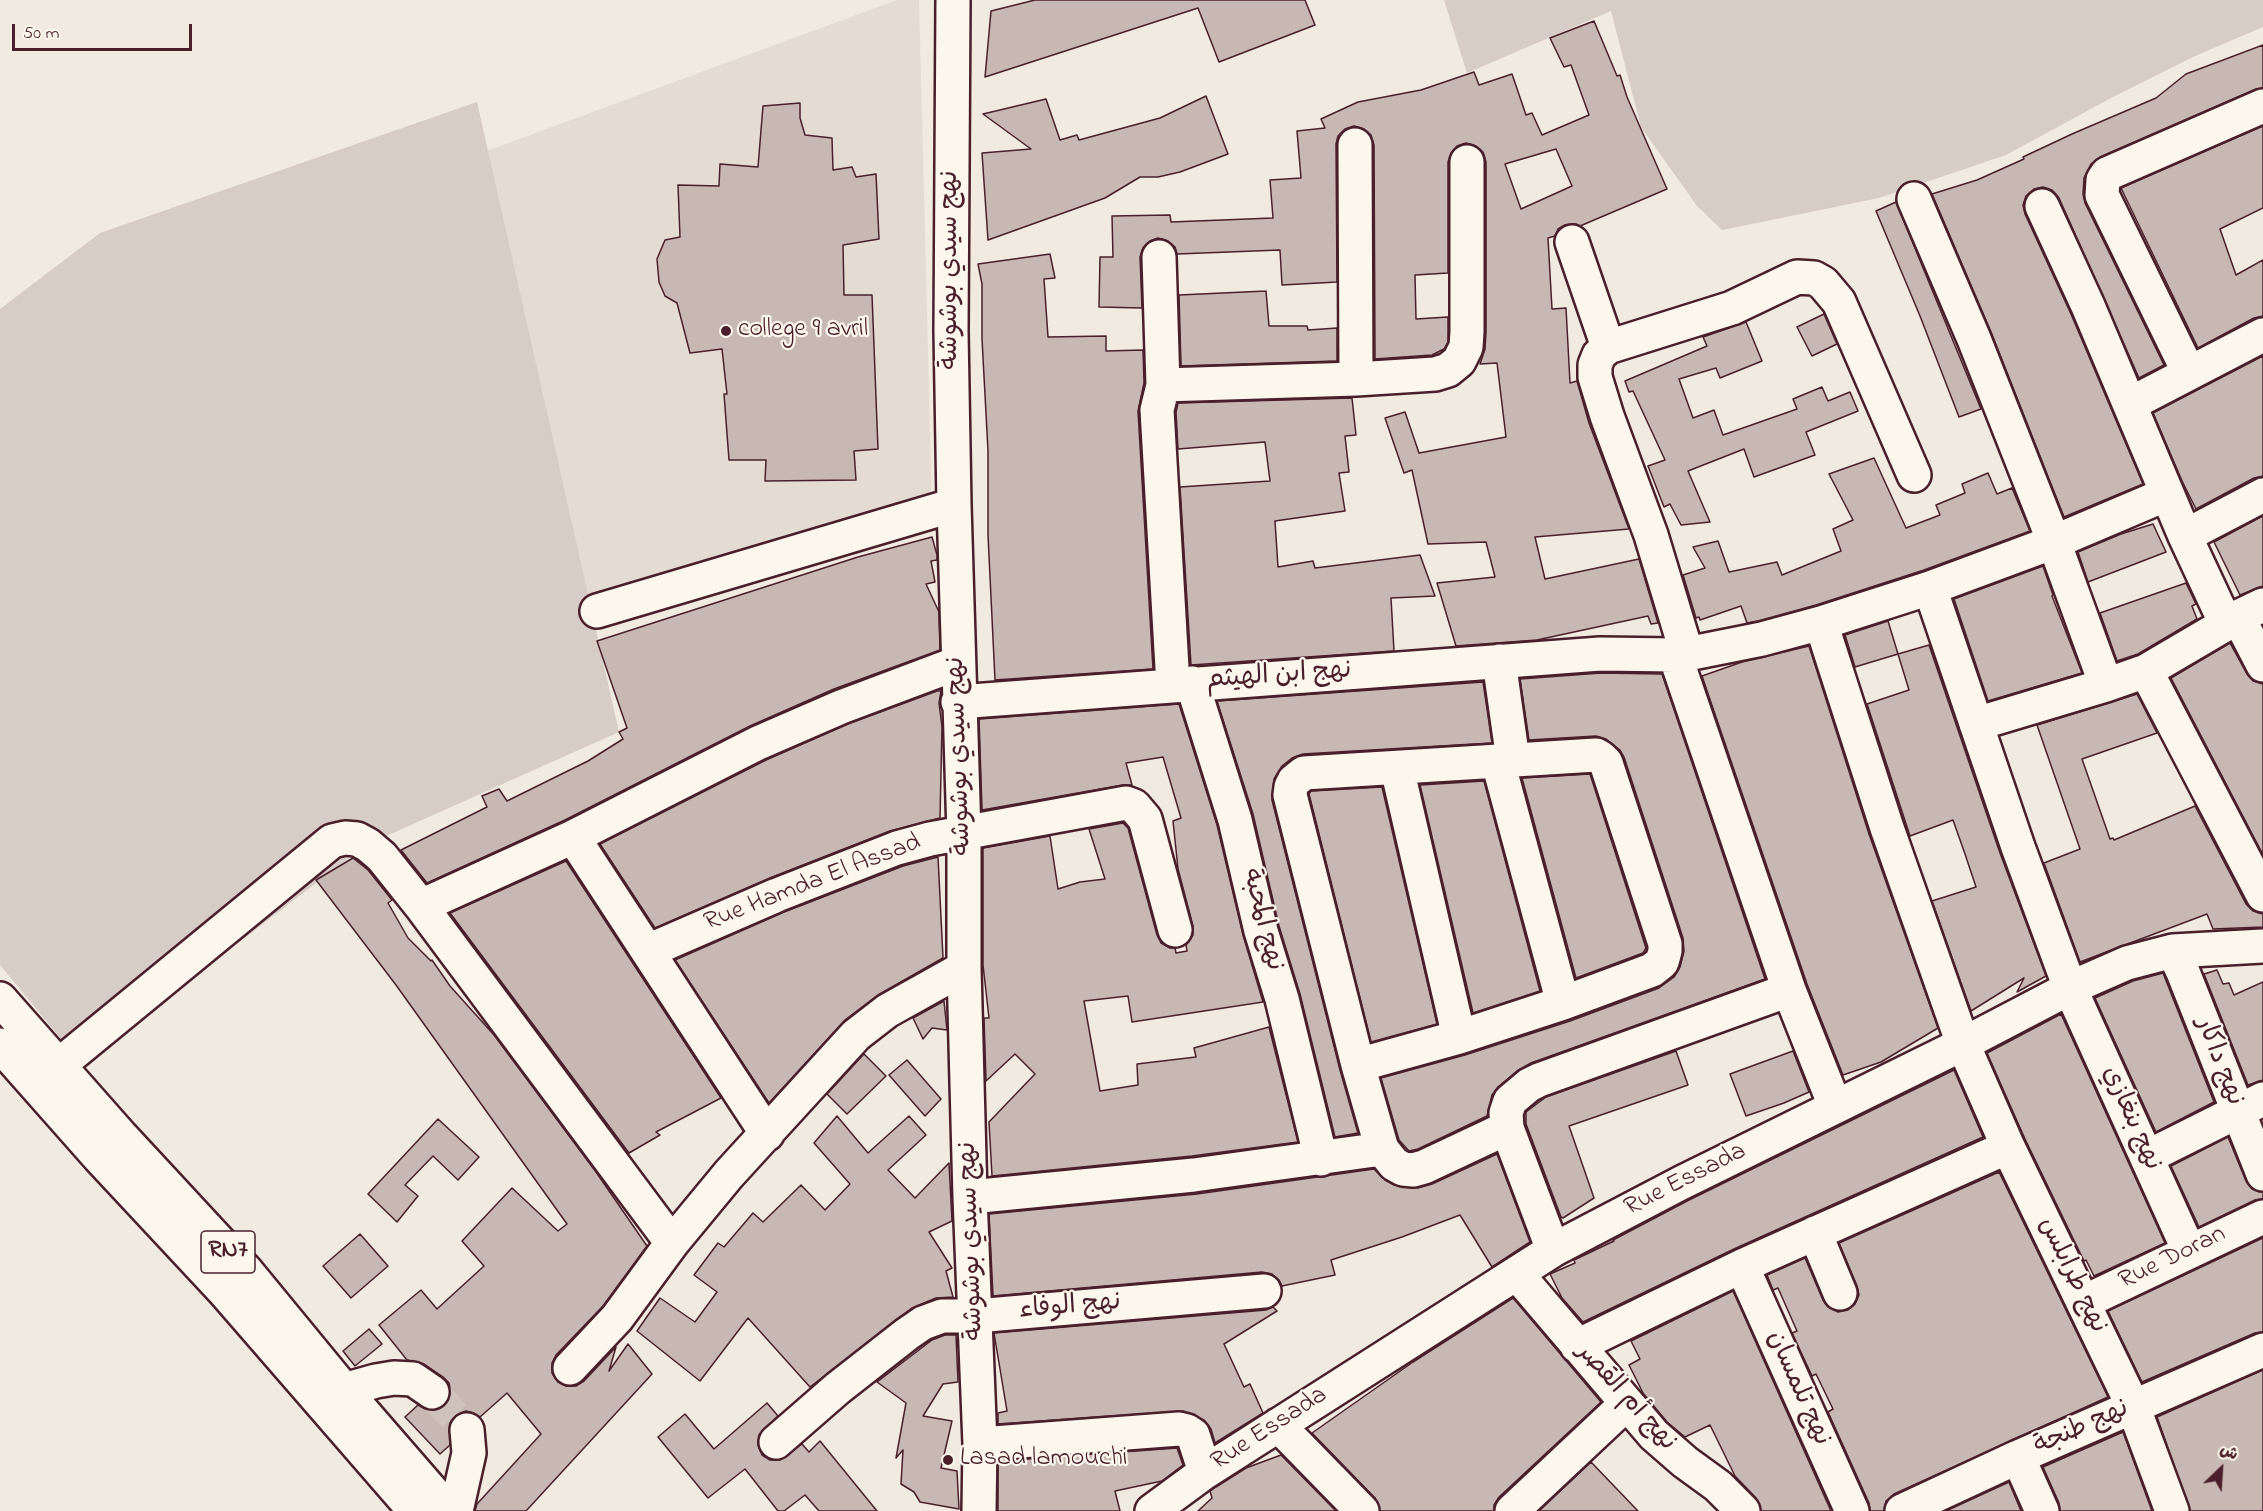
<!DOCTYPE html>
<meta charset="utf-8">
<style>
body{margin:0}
#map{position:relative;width:2263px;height:1511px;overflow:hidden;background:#f0eae0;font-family:"Indie Flower","Playpen Sans Arabic",sans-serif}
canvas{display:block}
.north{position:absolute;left:2191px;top:1439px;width:60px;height:60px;-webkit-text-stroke:4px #fbf7ec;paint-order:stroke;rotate:25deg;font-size:16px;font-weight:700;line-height:24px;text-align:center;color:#4a1f2b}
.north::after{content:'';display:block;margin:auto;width:21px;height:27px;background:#4a1f2b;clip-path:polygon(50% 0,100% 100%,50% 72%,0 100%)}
.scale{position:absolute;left:12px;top:24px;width:180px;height:27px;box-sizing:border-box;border:3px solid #4a1f2b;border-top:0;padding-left:8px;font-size:18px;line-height:21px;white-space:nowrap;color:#4a1f2b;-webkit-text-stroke:4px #fbf7ec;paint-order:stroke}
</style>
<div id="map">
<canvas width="2263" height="1511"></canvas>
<div class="north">ش</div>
<div class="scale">50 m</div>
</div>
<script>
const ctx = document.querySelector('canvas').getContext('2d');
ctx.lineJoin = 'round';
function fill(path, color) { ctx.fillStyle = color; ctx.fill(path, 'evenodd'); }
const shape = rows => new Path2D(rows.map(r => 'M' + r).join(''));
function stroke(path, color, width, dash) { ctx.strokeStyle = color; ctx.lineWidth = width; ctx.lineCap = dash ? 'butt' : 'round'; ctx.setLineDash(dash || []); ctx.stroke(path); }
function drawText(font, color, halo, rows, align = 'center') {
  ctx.font = font + ' "Indie Flower","Playpen Sans Arabic",sans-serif'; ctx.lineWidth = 4.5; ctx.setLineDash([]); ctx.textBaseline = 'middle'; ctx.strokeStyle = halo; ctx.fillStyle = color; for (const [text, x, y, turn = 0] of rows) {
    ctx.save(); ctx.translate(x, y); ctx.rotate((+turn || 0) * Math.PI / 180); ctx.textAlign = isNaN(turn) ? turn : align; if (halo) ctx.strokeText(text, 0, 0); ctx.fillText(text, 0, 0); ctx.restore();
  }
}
fill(shape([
 [897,0,919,0,932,510,586,606,484,152]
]), '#e4dbd2');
fill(shape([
 [1444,0,2263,0,2263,27,2195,56,2111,98,2006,155,1879,198,1722,230,1697,206,1641,127,1611,11,1467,73],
 [477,102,619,732,366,845,81,1063,0,965,0,309,100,233]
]), '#d8ccc6');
const building = shape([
 [1035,0,1305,0,1315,25,1219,62,1198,8,985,77,991,11,1035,0],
 [1594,21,1617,76,1620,75,1627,97,1667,189,1580,226,1575,224,1565,225,1558,229,1555,236,1548,238,1552,309,1566,308,1570,383,1577,381,1589,423,1629,529,1535,537,1545,579,1639,559,1658,623,1651,624,1648,616,1537,640,1456,646,1437,583,1495,577,1486,542,1428,544,1412,470,1404,473,1385,418,1405,412,1419,453,1506,437,1497,363,1480,364,1485,349,1486,332,1486,162,1483,152,1476,146,1466,143,1457,146,1451,153,1448,162,1448,273,1415,275,1416,319,1448,317,1448,342,1444,349,1432,355,1375,359,1374,145,1371,135,1364,129,1354,126,1345,129,1338,136,1336,144,1337,282,1282,285,1280,250,1177,254,1175,247,1168,241,1158,238,1150,241,1143,248,1140,257,1142,308,1099,307,1100,257,1113,257,1112,216,1170,215,1171,222,1273,218,1270,180,1301,178,1297,131,1325,128,1321,119,1358,102,1421,90,1474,72,1479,85,1512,74,1526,115,1532,113,1542,135,1589,115,1571,65,1564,67,1550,38,1594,21],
 [1556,149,1572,186,1521,209,1505,164,1556,149],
 [2263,45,2263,88,2256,89,2100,157,2091,164,2084,178,2083,194,2085,203,2164,365,2139,378,2059,198,2052,190,2043,187,2034,189,2026,196,2023,205,2025,214,2071,314,2143,484,2064,517,1991,332,1932,194,1977,180,2024,159,2023,157,2072,134,2156,98,2186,74,2263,45],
 [1206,96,1228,154,1180,172,1158,177,1140,177,1105,198,988,240,982,153,1031,149,983,114,1046,99,1060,140,1077,135,1079,140,1160,118,1206,96],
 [800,103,800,118,805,135,832,138,833,170,852,167,856,177,876,174,879,239,843,245,844,295,872,295,878,449,854,451,856,480,765,481,766,460,729,460,724,394,727,394,722,349,690,353,677,303,665,296,659,282,657,259,665,240,680,237,678,185,719,186,720,164,758,167,763,106,800,103],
 [2263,126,2263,208,2220,229,2236,275,2263,260,2263,316,2254,318,2198,348,2121,188,2263,126],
 [1896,202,1981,409,1959,417,1920,316,1876,211,1896,202],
 [1050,254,1055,278,1044,279,1048,337,1106,336,1106,351,1143,350,1144,383,1138,411,1153,669,995,680,988,535,988,451,982,339,982,284,978,264,1050,254],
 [1266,291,1269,326,1307,326,1308,330,1337,328,1337,361,1181,366,1179,295,1266,291],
 [1824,314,1837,344,1812,356,1797,327,1824,314],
 [1746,322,1762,361,1720,378,1716,368,1679,379,1693,418,1714,410,1723,435,1797,409,1793,399,1822,387,1828,401,1850,392,1858,411,1806,432,1815,455,1754,477,1744,449,1688,471,1710,522,1681,525,1670,504,1664,507,1648,466,1665,460,1633,391,1629,392,1625,381,1707,346,1703,337,1746,322],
 [2263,356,2263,476,2254,478,2196,509,2182,481,2153,413,2263,356],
 [1352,398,1356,435,1345,436,1349,472,1339,473,1345,511,1275,521,1278,567,1313,561,1315,568,1420,555,1435,596,1391,598,1394,651,1191,665,1180,487,1270,481,1265,442,1178,449,1176,412,1178,403,1352,398],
 [1874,458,1906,528,1940,515,1936,505,1965,493,1962,484,1988,473,1997,494,2012,488,2030,531,1924,570,1816,605,1758,621,1747,623,1741,606,1700,620,1699,617,1696,618,1683,575,1705,568,1693,547,1718,541,1729,572,1777,562,1782,575,1841,551,1833,529,1853,520,1829,474,1874,458],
 [2263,516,2263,586,2240,595,2214,542,2263,516],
 [2153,524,2166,552,2088,582,2078,552,2121,534,2153,524],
 [932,537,937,555,937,560,931,561,935,582,926,584,939,612,940,650,834,689,750,726,565,820,427,883,401,850,487,807,482,796,499,789,507,801,588,761,623,739,619,732,627,728,597,641,858,557,932,537],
 [2043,566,2053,595,2052,596,2082,673,1988,701,1954,599,2043,566],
 [2186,583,2196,604,2192,606,2197,619,2138,654,2117,661,2100,613,2186,583],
 [1888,621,1898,654,1929,645,2000,853,2046,976,2017,992,2024,978,1971,1011,1932,901,1976,887,1965,854,1953,820,1910,836,1867,704,1909,690,1898,654,1855,667,1845,635,1888,621],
 [2230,643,2247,674,2253,681,2263,684,2263,855,2171,678,2230,643],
 [1809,646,1869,834,1938,1028,1881,1062,1843,1075,1807,984,1702,676,1742,662,1809,646],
 [1601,673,1662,674,1765,979,1531,1063,1517,1071,1498,1087,1492,1095,1487,1116,1418,1149,1409,1151,1399,1140,1381,1078,1465,1055,1570,1021,1659,988,1674,977,1680,967,1684,951,1683,938,1624,757,1620,750,1606,739,1596,736,1529,740,1520,679,1601,673],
 [1483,682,1492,743,1303,754,1292,758,1282,766,1274,779,1272,800,1340,1070,1358,1133,1335,1137,1300,994,1279,926,1253,814,1217,701,1483,682],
 [937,691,941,691,939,703,942,727,940,818,890,831,770,878,655,928,600,844,766,760,848,724,937,691],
 [2137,694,2157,733,2082,759,2110,839,2113,838,2114,840,2195,806,2246,904,2253,911,2263,914,2263,927,2213,929,2207,914,2080,962,2044,863,2080,849,2037,725,2137,694],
 [1179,704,1217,825,1243,935,1263,1002,1132,1022,1128,996,1084,1001,1100,1091,1138,1085,1137,1064,1196,1057,1194,1048,1269,1027,1298,1142,1192,1156,992,1176,989,1122,1035,1074,1015,1054,986,1081,984,1018,989,1018,983,965,983,848,1050,836,1058,889,1080,882,1105,879,1089,829,1123,823,1128,828,1157,935,1161,943,1170,948,1175,948,1176,953,1187,951,1186,945,1193,935,1193,926,1178,869,1173,821,1181,818,1163,757,1126,763,1132,785,1123,785,982,810,979,719,1179,704],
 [1590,774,1646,948,1643,953,1576,978,1522,778,1590,774],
 [1484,781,1540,991,1473,1013,1420,785,1484,781],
 [1382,787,1437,1024,1371,1042,1309,794,1311,791,1382,787],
 [938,857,943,958,878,995,845,1020,769,1103,675,960,784,912,903,866,938,857],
 [353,858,368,870,392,900,388,903,408,938,431,961,432,960,450,986,494,1035,596,1172,647,1246,603,1306,556,1355,552,1363,552,1373,558,1382,566,1386,576,1386,584,1381,616,1347,609,1371,628,1344,652,1374,526,1511,475,1511,477,1504,541,1434,507,1393,480,1417,474,1413,466,1411,456,1415,450,1423,450,1445,440,1454,405,1417,418,1405,430,1411,441,1409,448,1402,451,1394,449,1383,443,1377,424,1364,407,1360,379,1325,421,1290,437,1309,484,1266,462,1241,512,1188,558,1231,567,1224,396,985,316,880,353,858],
 [566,861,721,1098,656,1132,660,1135,629,1153,450,913,566,861],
 [2217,970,2223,984,2229,983,2234,995,2263,982,2263,1080,2248,1085,2204,974,2217,970],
 [2163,973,2214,1102,2156,1132,2095,998,2133,981,2163,973],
 [944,1001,947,1030,932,1028,923,1039,913,1018,944,1001],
 [2061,1014,2165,1243,2094,1276,2086,1260,2084,1261,2025,1139,1987,1053,2061,1014],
 [1676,1051,1688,1085,1569,1126,1594,1198,1563,1218,1561,1217,1526,1124,1526,1112,1546,1097,1676,1051],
 [1793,1051,1809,1092,1784,1103,1746,1116,1730,1074,1793,1051],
 [864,1054,886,1076,847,1114,827,1094,864,1054],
 [907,1060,941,1099,925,1116,889,1075,907,1060],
 [1954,1070,1983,1137,1734,1249,1583,1322,1562,1298,1550,1274,1575,1263,1574,1260,1614,1241,1613,1240,1689,1200,1954,1070],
 [837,1116,868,1153,909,1116,926,1135,888,1170,915,1198,949,1163,952,1221,929,1232,952,1268,946,1271,953,1297,936,1298,912,1308,810,1387,748,1318,700,1381,637,1331,660,1298,695,1322,717,1292,694,1275,718,1243,724,1247,753,1213,763,1222,801,1185,825,1210,850,1184,814,1143,837,1116],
 [438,1119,479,1157,458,1180,433,1156,405,1185,418,1196,397,1222,368,1194,438,1119],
 [2228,1137,2246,1181,2252,1189,2263,1192,2263,1199,2255,1200,2199,1227,2171,1166,2228,1137],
 [1497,1154,1530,1242,1492,1267,1460,1215,1402,1237,1331,1260,1335,1275,1282,1286,1279,1280,1272,1274,1262,1272,993,1296,989,1214,1197,1194,1374,1169,1385,1180,1394,1185,1418,1188,1432,1184,1497,1154],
 [1999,1172,2108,1397,1894,1494,1886,1501,1884,1511,1870,1511,1869,1503,1828,1412,1833,1409,1816,1374,1812,1376,1792,1333,1797,1331,1778,1288,1773,1290,1767,1275,1805,1258,1823,1300,1828,1307,1838,1312,1848,1310,1855,1304,1859,1295,1857,1286,1839,1243,1999,1172],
 [360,1234,388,1266,351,1298,323,1266,360,1234],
 [2263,1238,2263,1332,2255,1333,2142,1382,2108,1311,2263,1238],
 [1733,1291,1831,1511,1761,1511,1756,1498,1735,1476,1710,1425,1685,1437,1667,1422,1643,1393,1629,1365,1640,1359,1631,1341,1733,1291],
 [1513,1298,1601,1402,1499,1497,1494,1505,1494,1511,1380,1511,1375,1498,1312,1433,1413,1362,1513,1298],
 [1273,1307,1277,1311,1224,1344,1244,1387,1250,1384,1263,1413,1215,1443,1211,1429,1204,1420,1183,1411,998,1424,998,1413,1007,1411,994,1333,1266,1310,1273,1307],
 [369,1329,382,1344,355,1366,343,1351,369,1329],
 [945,1335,956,1335,958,1382,943,1384,923,1416,952,1421,941,1468,957,1471,959,1509,920,1502,914,1492,901,1484,903,1450,896,1458,906,1403,877,1382,932,1340,945,1335],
 [2263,1370,2263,1511,2190,1511,2157,1417,2263,1370],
 [767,1403,778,1416,759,1435,758,1445,762,1455,770,1460,780,1460,802,1444,809,1452,820,1441,877,1511,819,1511,805,1495,784,1511,778,1511,745,1469,708,1498,658,1437,685,1414,714,1449,767,1403],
 [2123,1432,2152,1511,2060,1511,2059,1503,2043,1467,2123,1432],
 [1177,1448,1183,1465,1162,1481,1115,1491,1120,1511,998,1511,998,1461,1177,1448],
 [1281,1455,1336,1511,1198,1511,1212,1498,1210,1491,1216,1487,1246,1468,1281,1455],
 [1591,1462,1638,1511,1539,1511,1591,1462],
 [2009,1482,2021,1511,1946,1511,2009,1482]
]);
fill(building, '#c8b8b3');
stroke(building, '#4a1f2b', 1.5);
stroke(shape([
 [432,1392,467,1430]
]), '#cfc1bc', 33, [33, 16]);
const minor = shape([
 [953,0,951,331,954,505,964,834,964,968,970,1197,980,1444,979,1511],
 [1914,199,1974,339,2054,542,2106,685],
 [2042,206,2088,306,2185,536,2226,624],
 [1572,242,1608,347,1599,355,1595,365,1595,377,1607,416,1651,535,1687,654],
 [1159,257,1163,385,1157,410,1173,685],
 [1608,347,1732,308,1797,277,1814,278,1823,283,1839,302,1914,475],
 [2189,373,2106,203,2102,195,2103,180,2107,174,2263,106],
 [1356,379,1435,374,1448,370,1459,361,1466,347,1467,332,1467,162],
 [1163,385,1356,379,1355,145],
 [2130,404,2263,335],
 [2185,536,2263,495],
 [1930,588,2018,847,2070,988,2189,1251],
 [597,611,954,505],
 [2238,617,2263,665],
 [1821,623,1887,828,1963,1044,2008,1147,2133,1406,2172,1511],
 [1675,655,1687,654,1762,639,1821,623,1930,588,2054,542,2167,494],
 [1499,661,1513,760],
 [2146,671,2263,895],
 [1192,683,1235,820,1261,931,1282,999,1321,1159],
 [958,702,1600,654,1675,655,1789,990,1835,1106],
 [1976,724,2106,685,2146,671,2238,617,2263,605],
 [1498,762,1563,1003],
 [1397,768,1459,1037],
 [573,837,767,1134],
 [421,906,573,837,758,743,841,707,958,663],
 [648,951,777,895,897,848,930,839,1126,803,1134,806,1145,819,1175,930],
 [2173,951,2183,972,2263,1174],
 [59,1065,332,841,345,838,357,839,368,845,382,857,421,906,672,1243],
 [1358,1065,1459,1037,1563,1003,1652,970,1662,962,1665,951,1665,944,1606,763,1601,758,1596,755,1304,773,1294,781,1291,787,1290,795,1358,1065,1382,1149,1394,1164,1403,1169,1413,1170,1424,1167,1507,1128],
 [2147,1157,2263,1099],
 [970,1197,1194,1175,1382,1149],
 [1815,1233,1840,1293],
 [1553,1250,1507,1128,1506,1113,1510,1101,1529,1085,1539,1080,1789,990],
 [1742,1266,1852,1511],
 [1517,1274,1654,1435,1685,1462,1718,1486,1743,1511],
 [2084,1302,2263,1217],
 [1577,1346,1742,1266,2008,1147],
 [570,1368,617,1318,672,1243,729,1174,856,1035,887,1011,964,968],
 [344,1390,376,1381,394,1378,413,1379,432,1392],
 [1278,1425,1362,1511],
 [776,1442,838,1388,907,1334,923,1323,942,1316,976,1316,1264,1291],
 [980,1444,1179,1429,1187,1431,1193,1435,1205,1472],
 [2018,1457,2042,1511],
 [456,1511,469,1453,467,1430],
 [1152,1511,1205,1472,1553,1250,1681,1183,1963,1044,2070,988,2127,963,2173,951,2263,946],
 [1512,1511,1626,1404],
 [1902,1511,2018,1457,2263,1350]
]);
const major = shape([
 [0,999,121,1136,247,1272,344,1390,449,1511],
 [0,1045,99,1157,224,1291,415,1511]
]);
stroke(minor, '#4a1f2b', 38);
stroke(major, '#4a1f2b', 38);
stroke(minor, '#fbf7ec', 33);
stroke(major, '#fbf7ec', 33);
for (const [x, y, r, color] of [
 [726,331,6,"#4a1f2b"],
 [948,1460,6,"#4a1f2b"]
]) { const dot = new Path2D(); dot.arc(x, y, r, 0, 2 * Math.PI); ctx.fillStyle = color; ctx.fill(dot); stroke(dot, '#fbf7ec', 2); }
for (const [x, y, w] of [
 [228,1252,54]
]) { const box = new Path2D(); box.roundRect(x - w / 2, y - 21, w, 42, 4.5); ctx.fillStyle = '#fbf7ec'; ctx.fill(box); stroke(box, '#4a1f2b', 1.5); }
drawText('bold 24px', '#4a1f2b', null, [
 ["RN7",228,1252]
]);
drawText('26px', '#4a1f2b', '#fbf7ec', [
 ["نهج سيدي بوشوشة",952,270,-90],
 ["نهج ابن الهيثم",1279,677,-4],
 ["نهج سيدي بوشوشة",961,756,-92],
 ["Rue Hamda El Assad",813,884,-21],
 ["نهج المحبة",1261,920,76],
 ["نهج داكار",2218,1062,69],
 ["نهج بنغازي",2130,1119,66],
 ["Rue Essada",1686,1181,-27],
 ["نهج سيدي بوشوشة",973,1241,-92],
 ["Rue Doran",2173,1259,-26],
 ["نهج طرابلس",2071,1276,64],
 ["نهج الوفاء",1070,1308,-5],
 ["نهج تلمسان",1797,1389,66],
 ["نهج أم القصر",1625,1398,48],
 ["نهج طنجة",2082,1429,-24],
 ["Rue Essada",1270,1430,-33]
]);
drawText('26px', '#4a1f2b', '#fbf7ec', [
 ["college 9 avril",738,331],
 ["Lasad lamouchi",960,1460]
], 'left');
</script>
